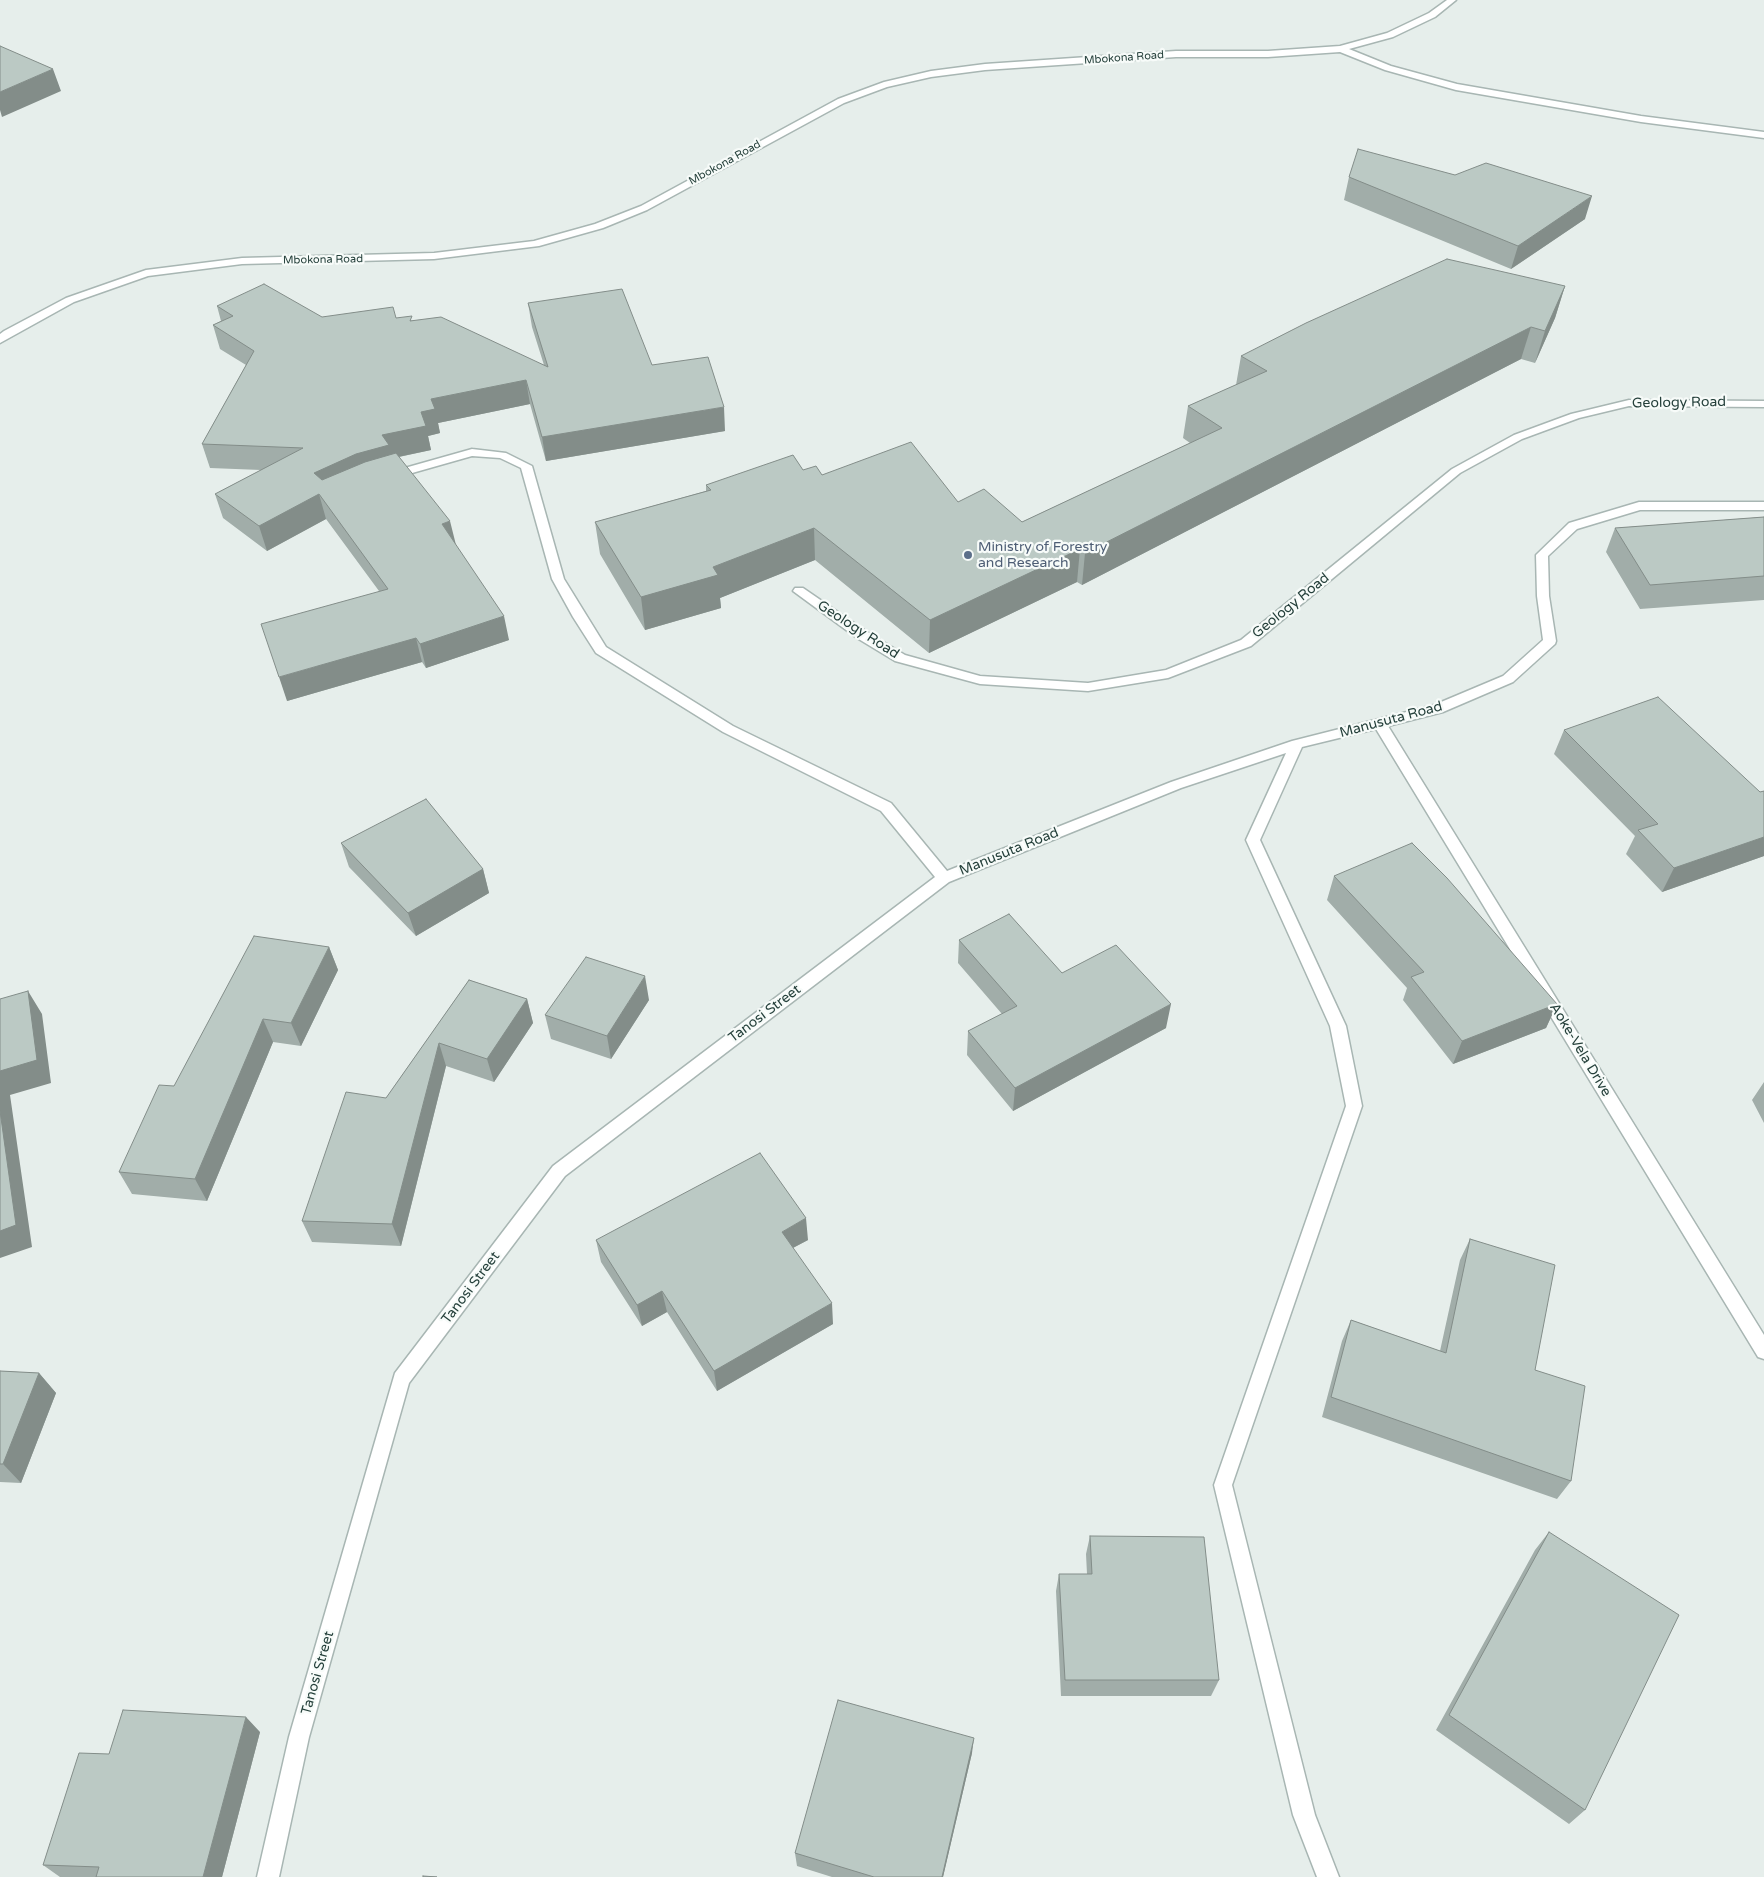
<!DOCTYPE html>
<style>
body{margin:0}
canvas{display:block;background:#e6eeeb}
</style>
<canvas width="1764" height="1877"></canvas>
<script>
const ctx = document.querySelector('canvas').getContext('2d');
ctx.lineJoin = 'round';
const shape = rows => new Path2D(rows.map(r => 'M' + r).join(''));
function stroke(path, color, width, dash) { ctx.strokeStyle = color; ctx.lineWidth = width; ctx.lineCap = dash ? 'butt' : 'round'; ctx.setLineDash(dash || []); ctx.stroke(path); }
function fill(path, color) { ctx.fillStyle = color; ctx.fill(path, 'evenodd'); }
function drawText(font, color, halo, rows, align = 'center') {
  ctx.font = font + ' "Varela Round",sans-serif'; ctx.lineWidth = 4.5; ctx.setLineDash([]); ctx.textBaseline = 'middle'; ctx.strokeStyle = halo; ctx.fillStyle = color; for (const [text, x, y, turn = 0] of rows) {
    ctx.save(); ctx.translate(x, y); ctx.rotate((+turn || 0) * Math.PI / 180); ctx.textAlign = isNaN(turn) ? turn : align; if (halo) ctx.strokeText(text, 0, 0); ctx.fillText(text, 0, 0); ctx.restore();
  }
}
const street = shape([
 [1447,0,1456,0,1435,17,1393,37,1349,49,1391,66,1457,84,1641,116,1764,132,1764,138,1641,122,1456,90,1385,70,1340,52,1268,57,1176,57,985,70,931,77,887,87,844,103,647,210,603,228,539,246,434,259,242,264,148,276,74,302,0,343,0,334,4,331,66,298,146,270,242,258,434,253,534,241,595,224,641,206,838,99,884,82,931,71,985,64,1176,51,1268,51,1340,46,1387,33,1429,13,1447,0],
 [1629,400,1764,401,1764,407,1629,406,1579,418,1522,439,1460,473,1251,646,1168,678,1088,691,980,684,895,661,857,638,793,591,795,588,803,588,867,632,905,655,980,676,1088,683,1166,670,1241,640,1452,469,1514,435,1571,414,1629,400],
 [472,449,506,453,532,466,564,579,606,647,733,726,891,803,947,871,1171,782,1292,741,1434,705,1503,676,1543,640,1537,596,1536,555,1569,523,1639,502,1764,502,1764,510,1640,510,1577,529,1548,556,1549,596,1556,641,1555,644,1513,682,1443,712,1388,726,1764,1335,1764,1359,1758,1357,1376,729,1302,747,1260,840,1346,1026,1362,1106,1232,1485,1315,1815,1339,1877,1317,1877,1293,1815,1214,1485,1346,1106,1330,1026,1246,840,1286,753,1181,788,949,882,565,1176,409,1383,309,1737,279,1877,257,1877,289,1737,395,1373,553,1166,935,877,881,811,723,732,596,653,573,617,552,579,521,468,500,458,472,456,391,479,385,475,387,473,472,449]
]);
stroke(street, '#a8b6b3', 3);
fill(street, '#fff');
fill(shape([
 [1349,177,1585,219,1511,269,1344,200],
 [1565,286,1555,318,1535,363,1521,359,1082,585,1077,582,929,653,815,560,720,598,721,608,645,630,600,554,595,522,706,491,706,485,803,470,822,475,958,502,1022,522,1190,443,1183,438,1188,406,1236,385,1241,356],
 [528,303,652,365,725,431,546,461,530,404,438,423,440,433,428,436,431,450,399,457,456,545,509,640,426,668,422,662,287,701,379,591,326,519,267,551,223,518,215,494,261,470,210,468,202,444,246,365,220,349,213,325,221,321,217,306,322,317,396,318,414,321,544,365,532,327],
 [1764,517,1764,600,1640,609,1606,552,1615,528],
 [1564,730,1760,792,1764,791,1764,856,1662,892,1626,854,1635,836,1554,754],
 [341,843,483,869,489,893,416,936,349,867],
 [1334,876,1557,1004,1546,1028,1453,1064,1403,1000,1407,988,1327,900],
 [959,940,1062,973,1166,1028,1013,1111,967,1055,968,1031,1002,1014,958,963],
 [329,947,338,970,301,1046,273,1042,207,1201,132,1194,119,1172,174,1086],
 [469,980,527,999,533,1023,494,1082,446,1066,401,1246,312,1242,302,1221,386,1098],
 [649,1000,611,1059,551,1039,545,1015],
 [1764,1082,1764,1123,1752,1100],
 [1470,1239,1535,1370,1571,1481,1557,1499,1322,1417,1342,1341,1351,1320,1440,1351,1460,1260],
 [596,1240,808,1240,793,1248,833,1324,717,1391,667,1312,642,1326,601,1262],
 [0,1371,39,1373,56,1393,21,1483,0,1482],
 [1549,1532,1585,1810,1569,1824,1436,1730,1535,1550],
 [1090,1536,1219,1680,1211,1696,1061,1696,1056,1591,1059,1574,1087,1574,1086,1554],
 [260,1732,222,1877,60,1877,43,1865,109,1754],
 [972,1753,943,1877,832,1877,797,1866,795,1853]
]), '#a1ada9');
fill(shape([
 [53,69,61,91,2,117,0,110,0,92],
 [1592,196,1585,219,1511,269,1518,246],
 [1565,286,1555,318,1535,363,1545,331],
 [1531,327,1521,359,1082,585,1085,553],
 [526,380,530,404,438,423,440,433,428,436,431,450,393,458,321,497,314,473,421,412,431,399],
 [724,407,725,431,546,461,542,437],
 [319,494,326,519,267,551,259,526],
 [450,521,456,545,442,524],
 [814,528,815,560,720,598,721,608,645,630,641,597,713,567],
 [1080,549,1077,582,929,653,930,620],
 [504,616,509,640,426,668,420,644],
 [416,638,422,662,287,701,279,677],
 [1764,837,1764,856,1662,892,1674,868],
 [483,869,489,893,416,936,408,913],
 [329,947,338,970,301,1046,291,1023],
 [645,976,649,1000,611,1059,607,1036],
 [28,991,42,1014,51,1083,10,1095,32,1247,0,1258,0,1071],
 [527,999,533,1023,494,1082,487,1059],
 [1171,1004,1166,1028,1013,1111,1015,1088],
 [1557,1004,1546,1028,1453,1064,1462,1041],
 [263,1019,273,1042,207,1201,195,1179],
 [439,1043,446,1066,401,1246,392,1224],
 [806,1218,808,1240,783,1253,782,1232],
 [662,1291,667,1312,642,1326,637,1305],
 [832,1303,833,1324,717,1391,714,1371],
 [39,1373,56,1393,21,1483,3,1464],
 [246,1717,260,1732,222,1877,203,1877],
 [974,1738,972,1753,943,1877,942,1877]
]), '#838d89');
const building = shape([
 [0,46,53,69,0,92,0,46],
 [1358,149,1455,175,1486,163,1592,196,1518,246,1349,177,1358,149],
 [1447,259,1565,286,1545,331,1531,327,1085,553,1080,549,930,620,814,528,713,567,718,575,641,597,595,522,711,490,706,485,793,455,803,470,816,466,822,475,911,442,958,502,984,489,1022,522,1222,428,1188,406,1267,371,1241,356,1306,323,1447,259],
 [264,284,322,317,393,307,396,318,412,316,410,321,441,317,548,367,528,303,622,289,652,365,708,357,724,407,542,437,526,380,431,399,435,409,421,412,426,426,382,435,389,445,356,454,314,473,322,480,365,462,396,453,450,521,442,524,504,616,420,644,416,638,279,677,261,624,388,589,319,494,259,526,215,494,303,448,202,444,254,351,213,325,233,316,217,306,264,284],
 [1764,517,1764,576,1650,585,1615,528,1764,517],
 [1658,697,1760,792,1764,791,1764,837,1674,868,1638,830,1658,824,1564,730,1658,697],
 [426,799,483,869,408,913,341,843,426,799],
 [1412,843,1447,878,1557,1004,1462,1041,1411,977,1424,972,1334,876,1412,843],
 [1009,914,1062,973,1116,945,1171,1004,1015,1088,968,1031,1017,1006,959,940,1009,914],
 [254,936,329,947,291,1023,263,1019,195,1179,119,1172,159,1085,174,1086,254,936],
 [586,957,645,976,607,1036,545,1015,586,957],
 [469,980,527,999,487,1059,439,1043,392,1224,302,1221,346,1092,386,1098,469,980],
 [28,991,37,1060,0,1071,0,999,28,991],
 [0,1111,16,1225,0,1231,0,1111],
 [760,1153,806,1218,782,1232,832,1303,714,1371,662,1291,637,1305,596,1240,760,1153],
 [1470,1239,1555,1265,1535,1370,1585,1386,1571,1481,1331,1397,1351,1320,1446,1353,1470,1239],
 [0,1371,39,1373,3,1464,0,1464,0,1371],
 [1549,1532,1679,1615,1585,1810,1449,1715,1549,1532],
 [1090,1536,1204,1537,1219,1680,1065,1680,1059,1574,1092,1574,1090,1536],
 [838,1700,974,1738,942,1877,874,1877,795,1853,838,1700],
 [123,1710,246,1717,203,1877,96,1877,99,1867,43,1865,79,1753,109,1754,123,1710],
 [423,1876,437,1877,423,1877,423,1876]
]);
fill(building, '#bbc9c4');
stroke(building, '#838d89', 1);
for (const [x, y, r, color] of [
 [968,555,5,"#5c6f8a"]
]) { const dot = new Path2D(); dot.arc(x, y, r, 0, 2 * Math.PI); ctx.fillStyle = color; ctx.fill(dot); stroke(dot, '#f7fbf9', 2); }
drawText('11px', '#25403b', '#f7fbf9', [
 ["Mbokona Road",1124,58,-4],
 ["Mbokona Road",725,163,-29],
 ["Mbokona Road",323,260,-1]
]);
drawText('14px', '#25403b', '#f7fbf9', [
 ["Geology Road",1679,403,-1],
 ["Geology Road",1291,606,-39],
 ["Geology Road",858,630,33],
 ["Manusuta Road",1391,720,-15],
 ["Manusuta Road",1009,852,-22],
 ["Tanosi Street",765,1014,-37],
 ["Aoke-Vela Drive",1580,1050,59],
 ["Tanosi Street",471,1288,-53],
 ["Tanosi Street",318,1673,-74]
]);
drawText('14px', '#4e5e75', '#f7fbf9', [
 ["Ministry of Forestry",978,547],
 ["and Research",978,563]
], 'left');
</script>
